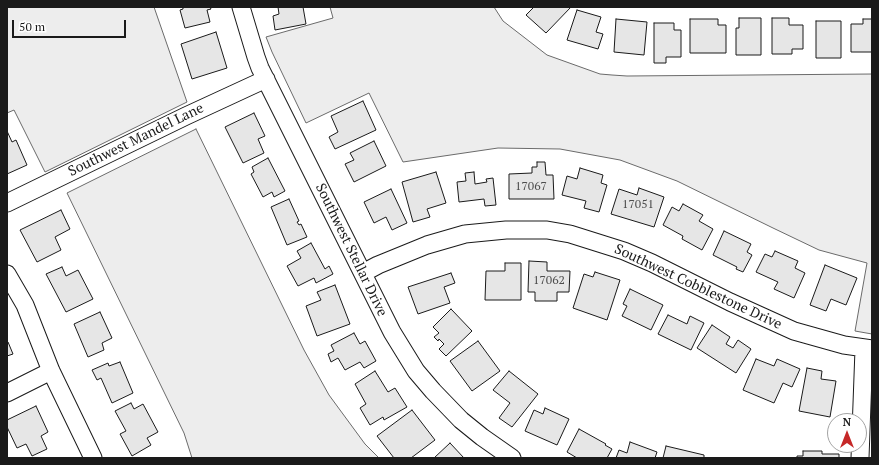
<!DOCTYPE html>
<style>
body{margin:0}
#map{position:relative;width:879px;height:465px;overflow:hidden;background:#fff;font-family:"PT Serif",serif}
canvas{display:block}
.frame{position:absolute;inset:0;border:8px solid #1a1a1a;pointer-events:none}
.north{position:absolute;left:827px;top:413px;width:40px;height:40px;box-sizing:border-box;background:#fff;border:1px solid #a3a3a3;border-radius:50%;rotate:0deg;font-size:11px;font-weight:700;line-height:16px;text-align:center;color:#1a1a1a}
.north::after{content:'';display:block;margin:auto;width:14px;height:18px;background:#c62828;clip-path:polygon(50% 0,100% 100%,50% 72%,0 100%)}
.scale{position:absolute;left:12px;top:20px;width:114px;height:18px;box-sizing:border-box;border:2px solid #1a1a1a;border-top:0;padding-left:5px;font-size:12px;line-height:14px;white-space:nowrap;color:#1a1a1a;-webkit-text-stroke:3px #fff;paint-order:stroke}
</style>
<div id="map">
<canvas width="879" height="465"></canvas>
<div class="frame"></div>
<div class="north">N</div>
<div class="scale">50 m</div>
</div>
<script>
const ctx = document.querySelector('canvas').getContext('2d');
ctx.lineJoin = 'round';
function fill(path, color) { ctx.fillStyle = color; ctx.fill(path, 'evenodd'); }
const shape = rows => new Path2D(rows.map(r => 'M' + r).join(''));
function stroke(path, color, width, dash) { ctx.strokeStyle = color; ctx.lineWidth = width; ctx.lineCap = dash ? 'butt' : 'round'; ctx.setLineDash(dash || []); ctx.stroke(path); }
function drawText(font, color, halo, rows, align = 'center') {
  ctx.font = font + ' "PT Serif",serif'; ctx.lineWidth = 3; ctx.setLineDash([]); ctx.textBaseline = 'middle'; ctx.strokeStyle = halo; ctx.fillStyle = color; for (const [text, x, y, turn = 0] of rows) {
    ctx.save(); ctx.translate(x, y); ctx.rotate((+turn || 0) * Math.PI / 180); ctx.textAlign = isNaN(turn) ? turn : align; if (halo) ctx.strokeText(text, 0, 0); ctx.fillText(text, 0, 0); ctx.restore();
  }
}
const green = shape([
 [7,7,154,7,187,102,45,172,14,110,7,113,7,7],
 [330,7,494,7,503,21,547,55,600,74,612,75,627,76,872,74,872,334,855,331,867,263,819,250,773,228,677,181,620,160,560,149,498,148,403,162,369,93,306,123,272,52,266,37,333,18,330,7],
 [196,129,304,350,329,395,365,444,379,458,192,458,184,433,67,193,196,129]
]);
fill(green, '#ededed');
stroke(green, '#6a6a6a', 1);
const building = shape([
 [183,7,210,7,211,9,207,10,210,22,185,28,180,10,183,9,183,7],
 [278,7,303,7,306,24,275,30,273,16,279,14,278,7],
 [534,7,571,7,546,33,526,15,534,7],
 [577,10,601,17,596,32,603,34,598,49,567,40,577,10],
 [739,18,761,18,761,55,736,55,736,28,739,28,739,18],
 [772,18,789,18,789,25,803,25,803,49,792,49,792,54,772,54,772,18],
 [616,19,647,22,644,55,614,52,616,19],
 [690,19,718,19,718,25,726,25,726,53,690,53,690,19],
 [863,19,872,19,872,52,851,52,851,24,863,24,863,19],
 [816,21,841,21,841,58,816,58,816,21],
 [654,23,674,23,674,30,681,30,681,57,666,57,666,63,654,63,654,23],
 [216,32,227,68,192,79,181,44,216,32],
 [363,101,376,130,335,149,329,137,338,132,331,116,363,101],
 [254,113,265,136,258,139,264,153,243,163,225,127,254,113],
 [7,131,12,142,16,140,27,165,7,174,7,131],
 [374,141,386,166,354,182,345,164,354,160,350,153,374,141],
 [268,158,285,191,274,197,272,192,263,197,251,174,254,172,252,167,268,158],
 [537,162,545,162,546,175,553,175,554,199,509,199,509,174,532,173,532,167,537,167,537,162],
 [580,168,603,175,601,183,607,185,599,212,584,208,586,201,562,195,567,176,577,179,580,168],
 [436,172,446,203,427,209,430,217,413,222,402,182,436,172],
 [474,172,475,184,487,182,486,179,493,178,496,205,485,206,484,199,459,202,457,182,466,181,465,173,474,172],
 [639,188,664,197,654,227,611,214,619,189,637,195,639,188],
 [391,189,407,223,392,230,386,217,374,223,364,202,391,189],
 [289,199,299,221,297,222,299,225,301,224,307,237,287,245,271,207,289,199],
 [683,204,703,215,699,221,713,229,702,250,682,239,683,236,663,225,672,207,679,211,683,204],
 [61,210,70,229,55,237,61,250,37,262,20,230,61,210],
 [724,231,751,244,747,252,752,255,743,272,736,269,737,267,713,255,724,231],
 [311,243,325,269,329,266,333,274,316,283,314,278,298,286,287,266,301,258,297,251,311,243],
 [775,251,798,261,795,268,805,273,794,298,774,289,778,282,756,272,765,254,772,257,775,251],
 [529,261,547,262,547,271,570,271,569,292,557,292,557,301,535,301,535,292,528,292,529,261],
 [505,263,521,263,521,300,485,300,486,271,505,271,505,263],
 [825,265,857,278,846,305,831,299,826,311,810,305,825,265],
 [62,267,66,276,78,270,93,299,66,312,46,274,62,267],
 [595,272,620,280,607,320,573,308,584,274,593,277,595,272],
 [451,273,455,283,444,287,450,303,418,314,408,287,451,273],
 [335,285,350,324,317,336,306,306,321,300,317,292,335,285],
 [630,289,663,305,651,330,622,316,627,306,623,304,630,289],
 [451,309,472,331,446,356,439,349,444,344,439,339,438,341,434,337,439,333,433,327,451,309],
 [100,312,112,338,102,343,104,350,88,357,74,324,100,312],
 [668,315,687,324,690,316,704,323,691,350,658,334,668,315],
 [712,325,730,337,726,344,733,348,738,340,751,349,736,373,697,348,712,325],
 [354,333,360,344,365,341,376,361,364,368,360,362,345,370,338,358,331,362,328,354,334,351,331,345,354,333],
 [478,341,500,371,472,391,450,361,478,341],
 [7,342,8,342,13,354,7,356,7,342],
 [756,359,774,366,777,359,800,369,792,387,783,383,774,403,743,390,756,359],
 [120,362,133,393,112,403,101,378,97,380,92,370,108,363,109,366,120,362],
 [807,368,822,371,821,379,836,381,830,417,799,411,807,368],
 [375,371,388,392,395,388,407,407,384,420,383,417,370,425,360,408,366,404,355,384,375,371],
 [509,371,538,394,512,427,499,418,510,403,493,390,509,371],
 [131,403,134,409,143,404,158,432,147,438,151,445,132,456,120,434,126,431,115,411,131,403],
 [36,406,48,432,41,436,47,449,32,456,26,444,17,448,7,427,7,420,36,406],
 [545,408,569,419,557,445,525,431,534,410,543,414,545,408],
 [412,410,435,440,411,458,394,458,377,436,412,410],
 [579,429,606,444,605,445,612,449,607,458,577,458,567,452,579,429],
 [630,442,657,452,655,458,616,458,619,450,627,453,630,442],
 [450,443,464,458,434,458,450,443],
 [666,446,704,455,704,458,663,458,666,446],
 [803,451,822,451,822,454,839,454,839,458,797,458,797,456,803,456,803,451]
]);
fill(building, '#e6e6e6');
stroke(building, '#1a1a1a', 1);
const minor = shape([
 [241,7,256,57,260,68,392,332,416,371,433,391,461,420,482,437,512,458],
 [7,203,186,116,266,79],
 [363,273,378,265,427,245,465,234,506,230,547,230,570,234,624,251,652,263,730,302,794,331,844,345,872,349],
 [7,274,25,305,51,371,93,458],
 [7,393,51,371],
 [860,458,864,349]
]);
stroke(minor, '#1a1a1a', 19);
stroke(minor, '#fff', 17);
drawText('12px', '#4d4d4d', null, [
 ["17067",531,187],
 ["17051",638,205],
 ["17062",549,281]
]);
drawText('14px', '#1a1a1a', '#fff', [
 ["Southwest Mandel Lane",136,140,-26],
 ["Southwest Stellar Drive",351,250,64],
 ["Southwest Cobblestone Drive",698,287,25]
]);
</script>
